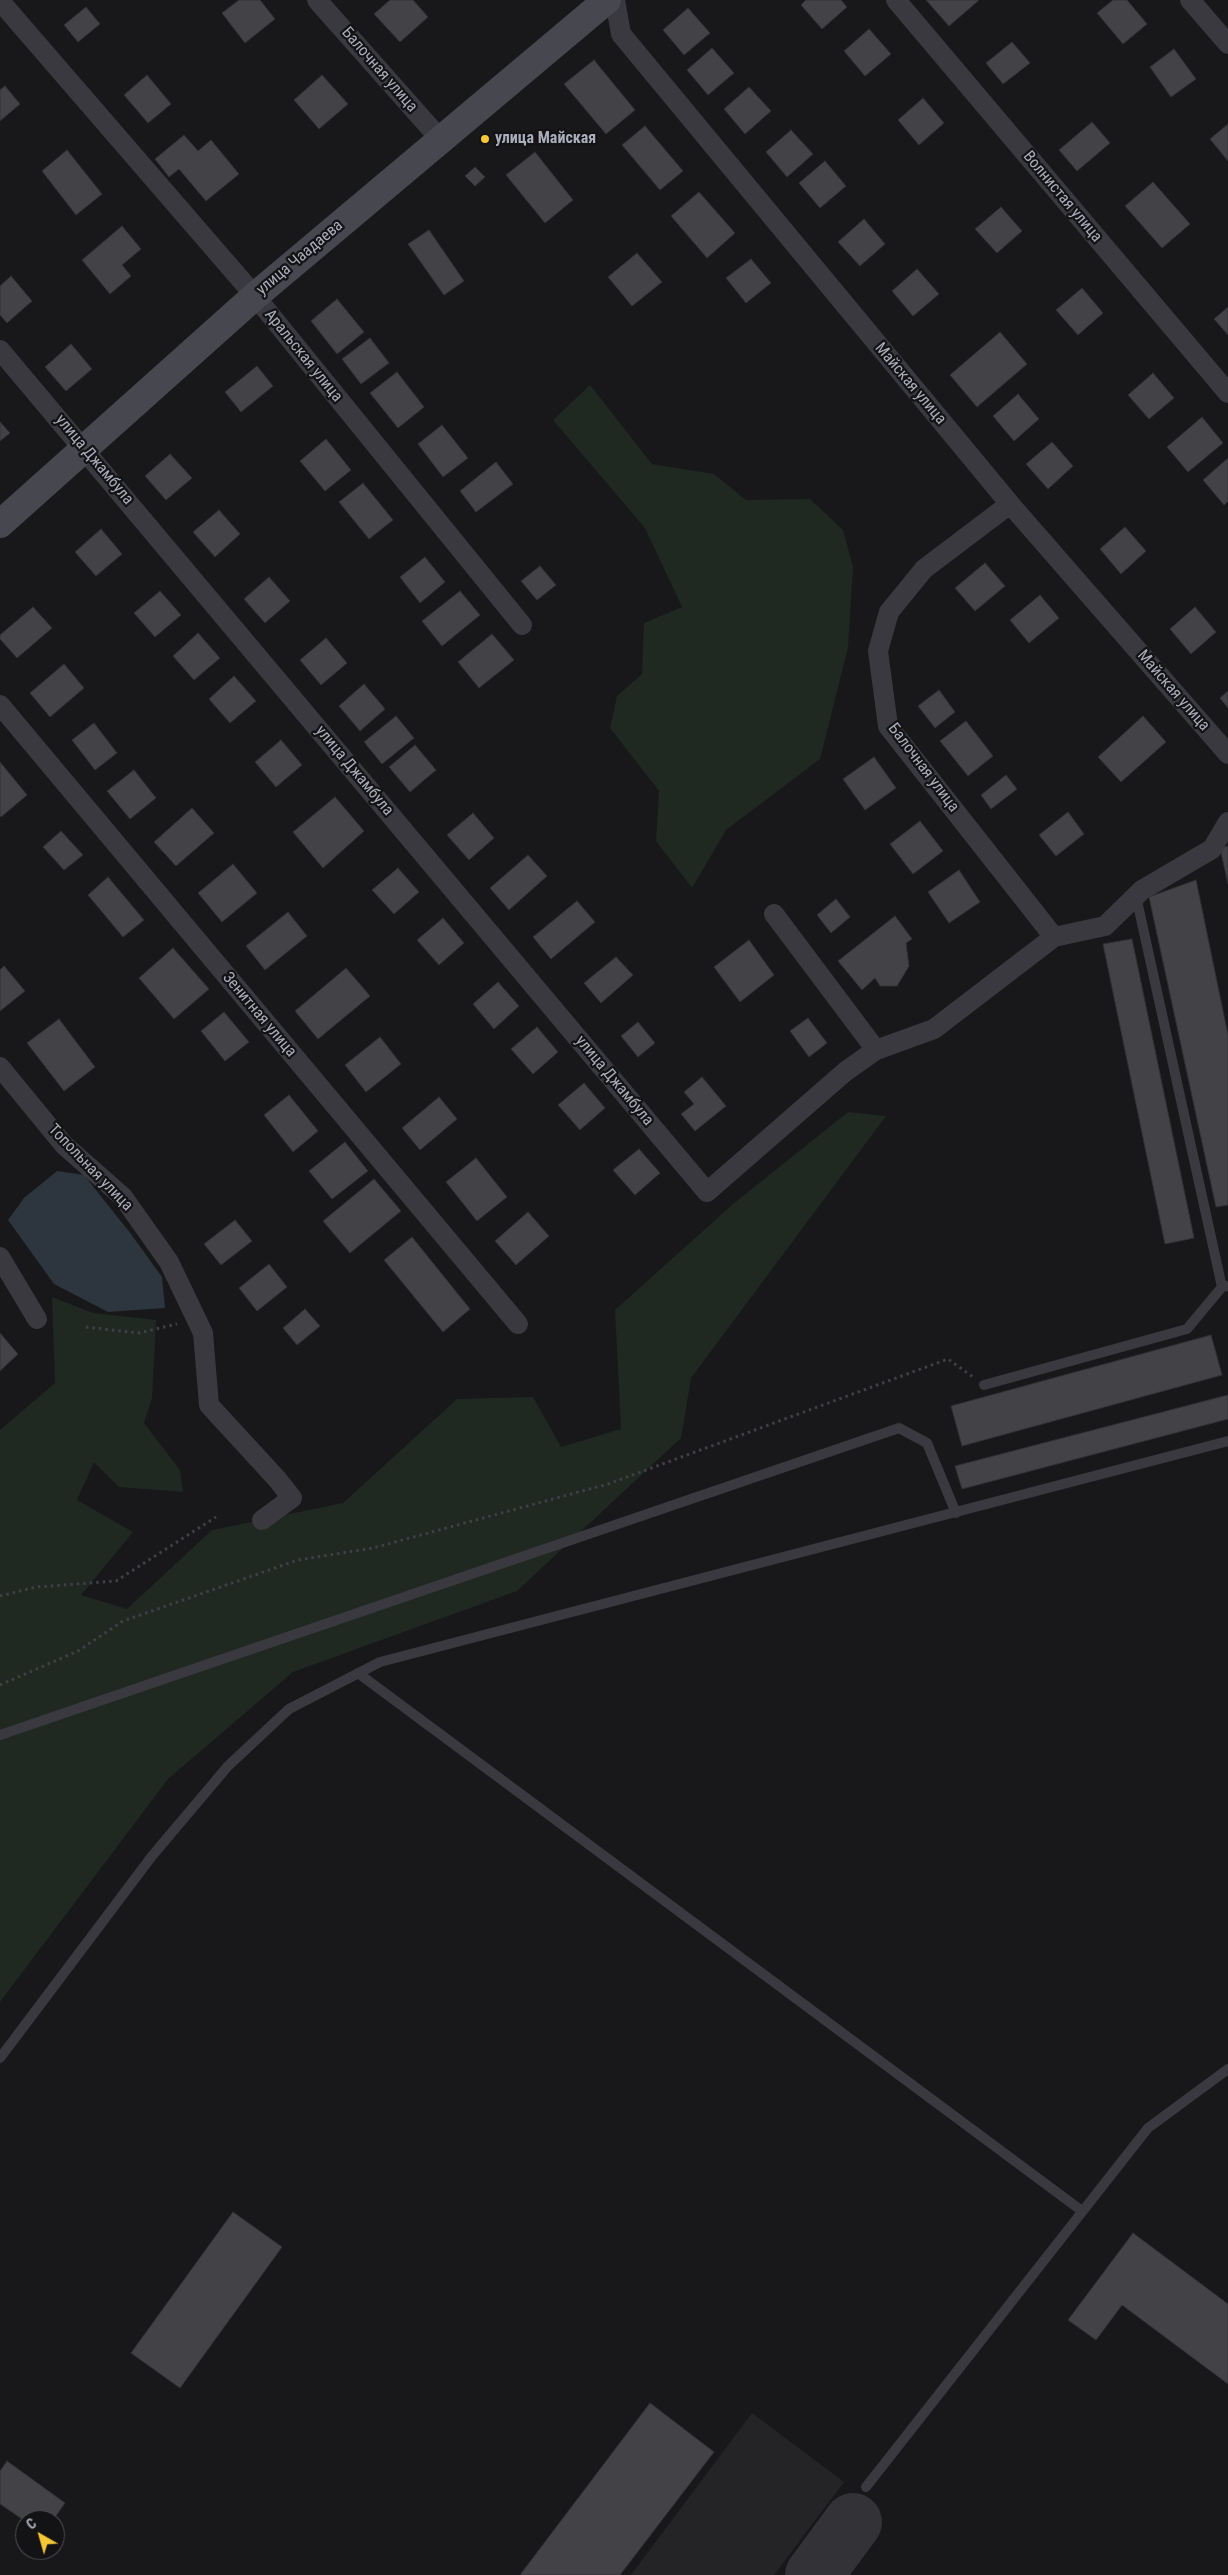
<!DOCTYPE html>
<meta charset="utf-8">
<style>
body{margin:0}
#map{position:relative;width:1228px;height:2575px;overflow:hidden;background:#18181a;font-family:"Roboto Condensed",sans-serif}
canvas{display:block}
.north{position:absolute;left:15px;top:2510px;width:50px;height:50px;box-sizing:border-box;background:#131315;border:1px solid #4f5157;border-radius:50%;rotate:322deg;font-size:14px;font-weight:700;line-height:20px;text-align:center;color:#aaadba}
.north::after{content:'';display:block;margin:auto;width:18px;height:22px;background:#f6c833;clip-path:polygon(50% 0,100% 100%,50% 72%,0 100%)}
</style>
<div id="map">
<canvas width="1228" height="2575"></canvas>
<div class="north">С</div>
</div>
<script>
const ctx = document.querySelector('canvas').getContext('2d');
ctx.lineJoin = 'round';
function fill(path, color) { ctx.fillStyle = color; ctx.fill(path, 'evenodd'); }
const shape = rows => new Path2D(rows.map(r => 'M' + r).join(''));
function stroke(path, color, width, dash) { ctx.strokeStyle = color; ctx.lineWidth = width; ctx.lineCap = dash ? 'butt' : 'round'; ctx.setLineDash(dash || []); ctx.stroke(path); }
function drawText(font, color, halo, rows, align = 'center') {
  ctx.font = font + ' "Roboto Condensed",sans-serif'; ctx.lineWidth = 4.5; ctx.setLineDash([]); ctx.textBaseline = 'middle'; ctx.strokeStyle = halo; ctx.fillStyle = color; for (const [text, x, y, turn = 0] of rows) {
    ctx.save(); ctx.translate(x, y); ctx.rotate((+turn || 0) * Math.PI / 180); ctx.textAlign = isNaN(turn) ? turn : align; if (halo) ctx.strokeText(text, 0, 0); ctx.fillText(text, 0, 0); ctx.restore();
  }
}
fill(shape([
 [752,2413,844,2482,774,2575,631,2575]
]), '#242427');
fill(shape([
 [590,385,652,464,714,474,746,500,810,499,843,530,853,567,848,648,820,759,726,830,692,888,656,841,659,791,610,728,617,696,642,674,644,623,682,607,645,528,553,420],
 [848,1112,886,1116,691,1378,681,1438,517,1591,293,1672,168,1779,0,2002,0,1430,55,1383,52,1297,93,1313,156,1320,152,1398,144,1423,180,1470,183,1492,119,1487,94,1462,77,1500,133,1532,81,1595,127,1609,212,1530,343,1503,457,1399,533,1397,561,1447,621,1429,615,1310,733,1204]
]), '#1f2821');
fill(shape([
 [57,1171,84,1175,131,1234,162,1277,165,1308,108,1312,54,1284,8,1220,24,1198]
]), '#2d353e');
stroke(shape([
 [814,2575,853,2522]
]), '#323237', 58);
const building = shape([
 [239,0,260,0,275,19,245,43,222,13,239,0],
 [390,0,413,0,428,17,400,42,374,14,390,0],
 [806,0,841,0,847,7,822,29,801,5,806,0],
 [926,0,978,0,978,1,949,26,926,0],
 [1113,0,1127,0,1147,24,1123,44,1097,13,1113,0],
 [86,7,100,24,78,42,64,25,86,7],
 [688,8,710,33,684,55,663,30,688,8],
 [869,29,891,54,865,76,844,51,869,29],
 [1012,42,1030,63,1003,84,986,63,1012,42],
 [712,48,734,73,708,95,687,70,712,48],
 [1174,49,1196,79,1171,97,1150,67,1174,49],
 [594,60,635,110,606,134,564,84,594,60],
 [147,75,171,104,148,123,124,95,147,75],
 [322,75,348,104,319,129,294,100,322,75],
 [5,86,20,104,0,121,0,90,5,86],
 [749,87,771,111,745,134,724,109,749,87],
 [923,98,944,123,919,145,898,120,923,98],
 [1092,122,1110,143,1077,171,1059,150,1092,122],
 [1228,124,1228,161,1210,139,1228,124],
 [645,126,683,171,660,190,622,145,645,126],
 [791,130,813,154,787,177,766,152,791,130],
 [184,135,198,151,211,140,239,174,206,201,179,169,169,177,155,159,184,135],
 [67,150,102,194,76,215,42,171,67,150],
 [535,152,573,200,545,223,506,175,535,152],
 [825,161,846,186,820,208,799,183,825,161],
 [475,167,485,177,475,186,465,176,475,167],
 [1153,182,1190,224,1162,248,1125,206,1153,182],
 [699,192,735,233,707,258,671,216,699,192],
 [1001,207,1022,231,997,253,975,229,1001,207],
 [864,219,885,244,860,266,838,242,864,219],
 [122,226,141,249,122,265,131,276,110,294,82,260,122,226],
 [429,230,464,281,444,295,408,244,429,230],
 [637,253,662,282,632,306,608,277,637,253],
 [751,259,771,283,746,303,726,278,751,259],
 [917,269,939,294,913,316,892,291,917,269],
 [11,276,32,301,7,323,0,315,0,286,11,276],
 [1082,288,1103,313,1078,335,1056,310,1082,288],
 [337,299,364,332,337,354,311,321,337,299],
 [1228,307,1228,335,1214,319,1228,307],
 [1000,332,1027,364,977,407,950,375,1000,332],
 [370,338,389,363,361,384,342,359,370,338],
 [71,344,92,369,66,391,45,367,71,344],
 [257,366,273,386,241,412,225,392,257,366],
 [397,372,424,407,398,428,370,393,397,372],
 [1153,373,1174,398,1149,419,1128,395,1153,373],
 [1018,394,1039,419,1014,441,993,416,1018,394],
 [1202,417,1223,443,1188,472,1167,447,1202,417],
 [0,422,10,433,0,441,0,422],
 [442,425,468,458,443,477,418,444,442,425],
 [326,439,351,470,325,491,300,461,326,439],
 [1052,442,1073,466,1048,489,1026,464,1052,442],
 [170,454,192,478,166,500,145,476,170,454],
 [1228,458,1228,501,1224,505,1203,480,1228,458],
 [496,462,513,484,476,512,460,491,496,462],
 [363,483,393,520,369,539,339,502,363,483],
 [219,510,240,534,215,557,193,532,219,510],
 [1125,527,1146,551,1121,574,1100,549,1125,527],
 [101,529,122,554,96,576,75,552,101,529],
 [425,557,445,582,420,603,400,577,425,557],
 [985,563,1005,586,975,611,955,588,985,563],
 [540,566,556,585,537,600,521,581,540,566],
 [269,577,290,601,265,623,244,599,269,577],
 [160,591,181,615,155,637,134,613,160,591],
 [460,591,480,615,442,646,422,621,460,591],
 [1040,595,1059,618,1029,643,1010,620,1040,595],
 [33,607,52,628,17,658,0,639,0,635,33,607],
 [1195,607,1216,632,1191,654,1170,629,1195,607],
 [198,633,220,658,194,680,173,656,198,633],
 [492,634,514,660,479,688,458,662,492,634],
 [326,638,347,663,321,685,300,660,326,638],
 [64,664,84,688,50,717,30,693,64,664],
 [234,676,256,701,230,723,209,699,234,676],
 [364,684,385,709,360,731,339,706,364,684],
 [939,690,955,712,935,728,918,706,939,690],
 [1228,691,1228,708,1220,698,1228,691],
 [396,716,414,738,382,764,364,742,396,716],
 [1143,716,1166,742,1121,782,1098,757,1143,716],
 [966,721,993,756,968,776,940,741,966,721],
 [94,723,117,753,95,770,72,740,94,723],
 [281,740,302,765,276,787,255,762,281,740],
 [415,745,436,770,410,792,389,767,415,745],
 [874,757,896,788,865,810,843,779,874,757],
 [0,762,27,795,1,817,0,816,0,762],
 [134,770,156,798,130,819,107,791,134,770],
 [1006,775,1017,789,991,809,981,795,1006,775],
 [335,797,364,831,323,868,293,832,335,797],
 [192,808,214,833,176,866,154,842,192,808],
 [1068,812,1084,834,1056,856,1039,835,1068,812],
 [473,813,494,838,469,860,447,835,473,813],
 [920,821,943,851,913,874,890,844,920,821],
 [61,831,83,855,64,870,43,847,61,831],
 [1228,846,1228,884,1220,848,1228,846],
 [528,855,547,876,509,910,490,888,528,855],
 [233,864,257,893,222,922,198,893,233,864],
 [398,868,419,892,394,914,372,890,398,868],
 [959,870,980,902,949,923,928,892,959,870],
 [108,877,144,920,123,937,88,895,108,877],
 [1196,880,1228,1035,1228,1205,1216,1207,1149,897,1196,880],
 [836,899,850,917,831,933,817,915,836,899],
 [577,901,595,922,551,959,533,937,577,901],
 [288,912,307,936,265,970,246,946,288,912],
 [895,916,912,939,906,943,909,966,897,986,880,986,875,978,862,990,838,961,895,916],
 [443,918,464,943,439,965,417,940,443,918],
 [1132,939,1194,1238,1165,1244,1103,944,1132,939],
 [749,940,774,975,740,1002,714,967,749,940],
 [173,948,209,989,174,1019,139,978,173,948],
 [616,957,633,975,601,1003,584,983,616,957],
 [4,966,25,991,0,1011,0,970,4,966],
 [346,968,370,996,318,1039,295,1011,346,968],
 [498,982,519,1006,494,1029,473,1004,498,982],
 [224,1012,249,1042,225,1061,201,1031,224,1012],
 [808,1018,827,1043,809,1057,790,1031,808,1018],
 [59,1019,95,1067,64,1091,27,1043,59,1019],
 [638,1022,655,1043,638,1057,621,1036,638,1022],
 [537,1027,558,1052,533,1074,511,1049,537,1027],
 [380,1037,401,1064,366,1092,345,1065,380,1037],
 [702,1077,726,1106,695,1131,681,1114,694,1104,684,1092,702,1077],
 [584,1083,605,1108,580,1130,558,1105,584,1083],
 [289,1095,318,1131,293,1152,264,1115,289,1095],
 [439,1097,457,1119,420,1150,402,1128,439,1097],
 [345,1142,368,1171,332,1199,309,1171,345,1142],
 [639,1149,660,1173,635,1195,613,1170,639,1149],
 [476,1158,507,1197,477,1221,446,1182,476,1158],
 [374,1179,401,1211,350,1253,323,1221,374,1179],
 [528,1212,549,1236,516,1265,495,1241,528,1212],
 [235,1220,252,1241,221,1265,204,1244,235,1220],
 [412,1237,470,1309,443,1332,384,1260,412,1237],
 [269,1264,287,1287,257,1311,239,1288,269,1264],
 [305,1309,320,1326,297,1345,283,1328,305,1309],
 [0,1333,18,1354,0,1371,0,1333],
 [1211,1335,1222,1375,962,1446,951,1406,1211,1335],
 [1228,1395,1228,1419,962,1489,955,1466,1228,1395],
 [233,2212,282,2247,180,2388,131,2353,233,2212],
 [1133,2233,1228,2304,1228,2384,1122,2305,1096,2340,1068,2320,1133,2233],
 [650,2403,714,2452,620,2575,520,2575,650,2403],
 [7,2461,65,2503,53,2520,25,2521,0,2504,0,2471,7,2461]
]);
fill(building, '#424247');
stroke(building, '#323236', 1);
stroke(shape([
 [86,1327,139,1333,177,1324],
 [0,1596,36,1587,116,1581,216,1517],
 [0,1685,78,1651,123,1621,298,1560,373,1548,608,1484,948,1359,973,1377]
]), '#3f4046', 3, [2.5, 4]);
stroke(shape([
 [1136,896,1222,1287,1228,1286],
 [984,1385,1187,1329,1222,1287],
 [358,1673,1082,2211],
 [0,1735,899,1428,927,1443,956,1513],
 [0,2058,152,1856,228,1766,289,1709,380,1662,1228,1441],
 [866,2487,1148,2128,1228,2069]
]), '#39393f', 10);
stroke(shape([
 [317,0,441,140],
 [615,0,621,34,1010,504,1228,754],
 [896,0,1228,393],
 [1190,0,1228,44],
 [0,1,255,296,522,625],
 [0,350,707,1192,846,1071,876,1050,934,1029,1054,937,1105,926,1142,890,1212,849,1228,822],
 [1010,504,924,569,889,612,878,651,888,726,1054,937],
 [0,705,518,1324],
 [774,914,876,1050],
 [0,1067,64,1145,123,1197,169,1262,203,1333,209,1405,277,1479,292,1498,262,1520],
 [0,1257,37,1319]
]), '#39393f', 20);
stroke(shape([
 [0,524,255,296,607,0]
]), '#47484f', 28);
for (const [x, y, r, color] of [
 [485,139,5,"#f6c833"]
]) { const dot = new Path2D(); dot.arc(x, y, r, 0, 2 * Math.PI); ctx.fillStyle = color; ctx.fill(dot); stroke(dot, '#131315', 2); }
drawText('16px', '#aaadba', '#131315', [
 ["Балочная улица",379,70,49],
 ["Волнистая улица",1062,197,50],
 ["улица Чаадаева",300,258,-40],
 ["Аральская улица",303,356,51],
 ["Майская улица",910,384,50],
 ["улица Джамбула",94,460,50],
 ["Майская улица",1173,691,49],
 ["Балочная улица",923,768,53],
 ["улица Джамбула",354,771,50],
 ["Зенитная улица",259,1015,50],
 ["улица Джамбула",614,1081,50],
 ["Топольная улица",90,1168,46]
]);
drawText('bold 16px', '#aaadba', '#131315', [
 ["улица Майская",495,139]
], 'left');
</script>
